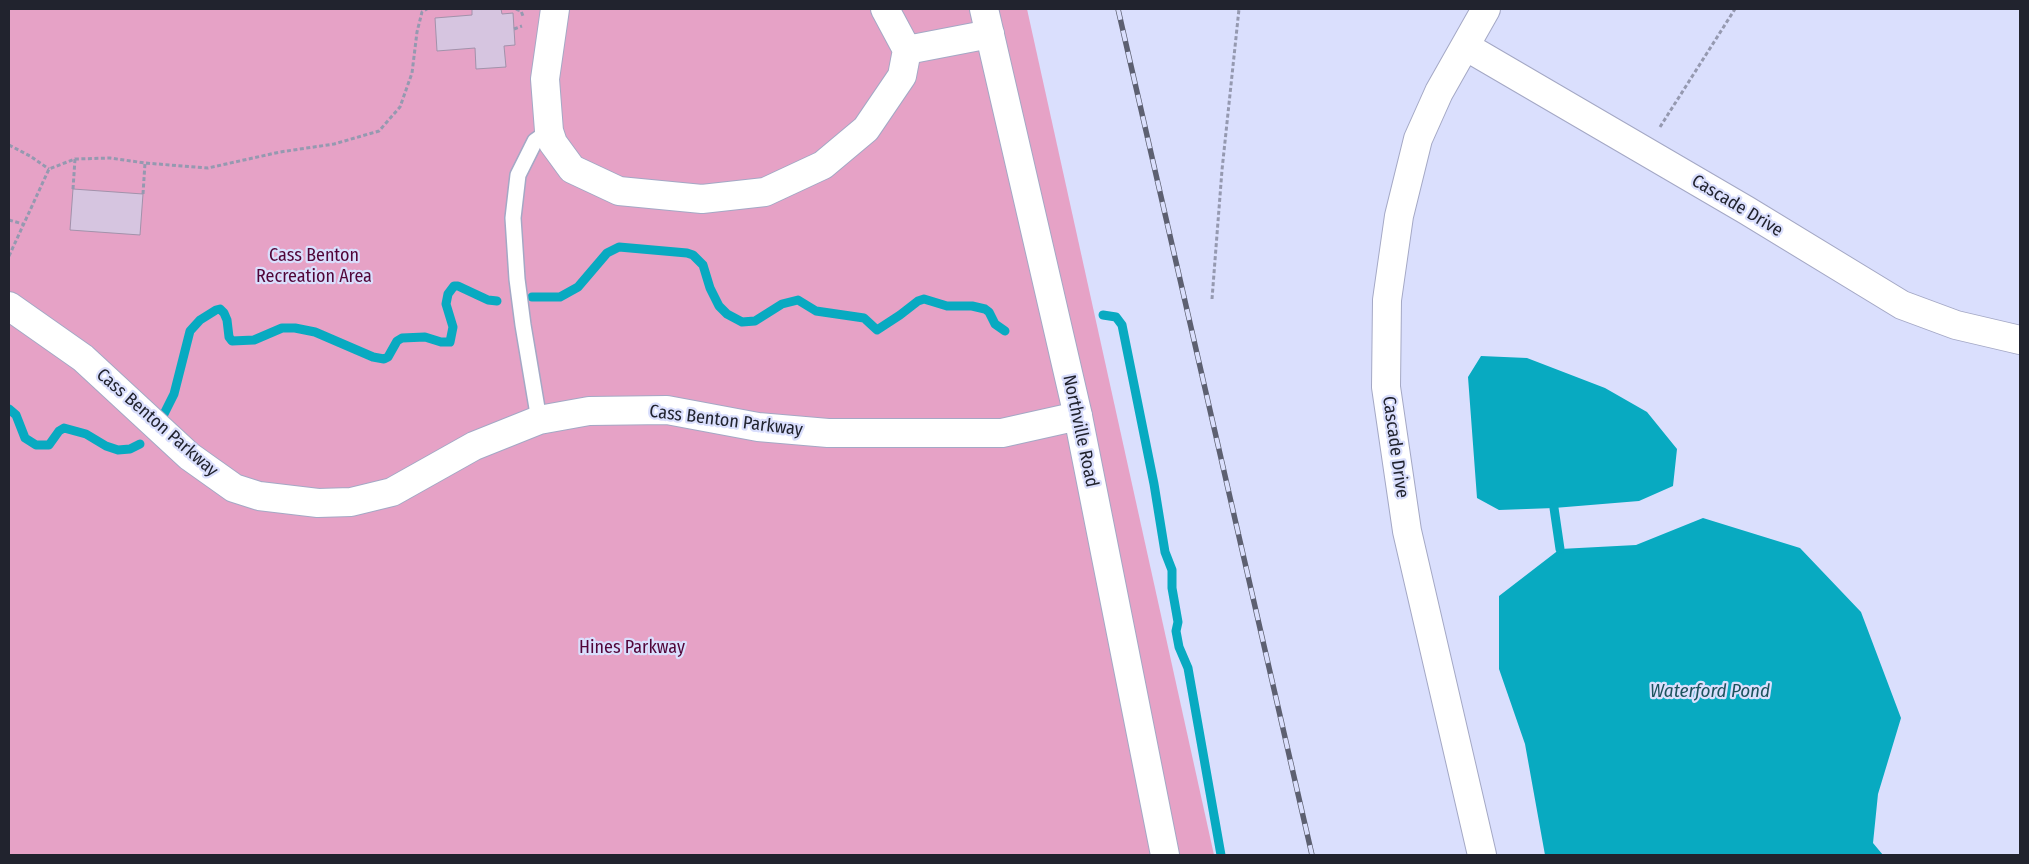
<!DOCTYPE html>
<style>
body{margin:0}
#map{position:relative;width:2029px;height:864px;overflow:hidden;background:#dadffd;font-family:"Fira Sans Condensed",sans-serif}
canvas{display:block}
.frame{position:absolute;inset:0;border:10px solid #21232e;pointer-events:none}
</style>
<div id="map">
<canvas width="2029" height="864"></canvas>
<div class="frame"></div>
</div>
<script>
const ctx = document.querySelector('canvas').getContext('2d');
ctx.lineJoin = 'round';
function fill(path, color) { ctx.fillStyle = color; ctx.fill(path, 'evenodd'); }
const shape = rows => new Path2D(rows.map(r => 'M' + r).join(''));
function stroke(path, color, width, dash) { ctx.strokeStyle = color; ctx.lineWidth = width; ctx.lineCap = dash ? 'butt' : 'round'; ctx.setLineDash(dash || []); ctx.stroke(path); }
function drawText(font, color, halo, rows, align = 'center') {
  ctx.font = font + ' "Fira Sans Condensed",sans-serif'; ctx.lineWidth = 4.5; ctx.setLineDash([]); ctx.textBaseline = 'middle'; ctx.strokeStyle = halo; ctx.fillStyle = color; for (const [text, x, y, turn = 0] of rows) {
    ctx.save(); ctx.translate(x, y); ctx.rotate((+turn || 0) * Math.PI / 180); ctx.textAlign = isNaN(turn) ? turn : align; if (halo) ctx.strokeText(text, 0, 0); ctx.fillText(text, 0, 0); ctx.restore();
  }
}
fill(shape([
 [9,9,1027,9,1214,855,9,855]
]), '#e6a2c6');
fill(shape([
 [1481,356,1527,358,1605,388,1647,412,1677,449,1673,486,1639,501,1554,508,1499,510,1477,498,1468,377],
 [1703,518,1800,548,1861,612,1901,718,1878,794,1873,843,1883,855,1545,855,1525,744,1499,669,1499,596,1560,549,1636,545]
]), '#08aac1');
stroke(shape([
 [532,297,560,297,578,287,607,253,619,247,687,253,693,255,703,265,710,288,719,306,727,314,742,322,755,321,782,304,798,300,816,311,864,318,877,330,900,315,918,301,924,299,947,306,972,306,985,309,989,312,995,324,1005,331],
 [1103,315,1116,317,1122,325,1154,484,1165,552,1172,570,1172,588,1178,622,1176,631,1179,647,1188,668,1221,855],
 [9,409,16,415,25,438,36,445,49,445,59,431,64,428,86,434,106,446,118,450,130,449,140,444],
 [164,414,174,394,190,331,200,320,216,310,220,309,224,313,227,320,229,337,232,341,254,340,282,328,295,328,315,332,373,357,384,359,388,357,397,341,402,338,425,337,441,342,450,342,453,327,446,304,448,294,454,286,458,286,488,300,497,301],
 [1554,508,1560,549]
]), '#08aac1', 9);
const building = shape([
 [472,9,501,9,502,14,513,13,515,45,504,46,506,67,476,69,475,48,437,51,435,18,472,15,472,9],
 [73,189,143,194,140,235,70,230,73,189]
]);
fill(building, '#d6c5e0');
stroke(building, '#a292ab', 1);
const service = shape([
 [539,420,523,325,517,279,513,218,518,175,535,141,549,131]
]);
const minor = shape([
 [555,9,545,79,549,131,553,143,572,169,619,191,702,199,765,192,823,165,866,129,902,76,907,50],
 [885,9,907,50],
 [1465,46,1746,210,1902,305,1956,325,2020,340],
 [907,50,990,34],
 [9,306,83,358,189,456,234,488,259,496,318,503,351,502,392,492,474,446,539,420,589,411,667,410,758,427,828,433,1002,433,1078,416],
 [1482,855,1407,531,1386,387,1387,300,1399,216,1418,139,1439,92,1486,9]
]);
const tertiary = shape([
 [984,9,1078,416,1165,855]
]);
stroke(service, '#a4a8c5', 18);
stroke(minor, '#a4a8c5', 30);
stroke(tertiary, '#a4a8c5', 30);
stroke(shape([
 [516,9,521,11,523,16],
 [514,29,522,26],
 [1660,127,1735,9],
 [9,145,30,156,49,169],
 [73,189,75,159],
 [143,194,145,163],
 [9,220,23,224],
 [9,256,49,169,75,159,110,158,145,163,208,168,280,152,334,144,379,131,400,107,412,73,417,32,422,12,427,9],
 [1212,299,1222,170,1239,9]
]), '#9599b0', 3, [4, 2.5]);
stroke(service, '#fff', 15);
stroke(minor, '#fff', 28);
stroke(tertiary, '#fff', 28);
const rail = shape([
 [1118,9,1312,855]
]);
stroke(rail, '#5d6071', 5.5);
stroke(rail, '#dadffd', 4, [11]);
drawText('18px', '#21232e', '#dadffd', [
 ["Cascade Drive",1737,206,31],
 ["Cass Benton Parkway",726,421,7],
 ["Cass Benton Parkway",157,423,41],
 ["Northville Road",1080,431,78],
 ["Cascade Drive",1395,447,82]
]);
drawText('18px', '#510538', '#dadffd', [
 ["Cass Benton",314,256],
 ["Recreation Area",314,277],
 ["Hines Parkway",632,648]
]);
drawText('italic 19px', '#1c535d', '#dadffd', [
 ["Waterford Pond",1710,692]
]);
</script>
